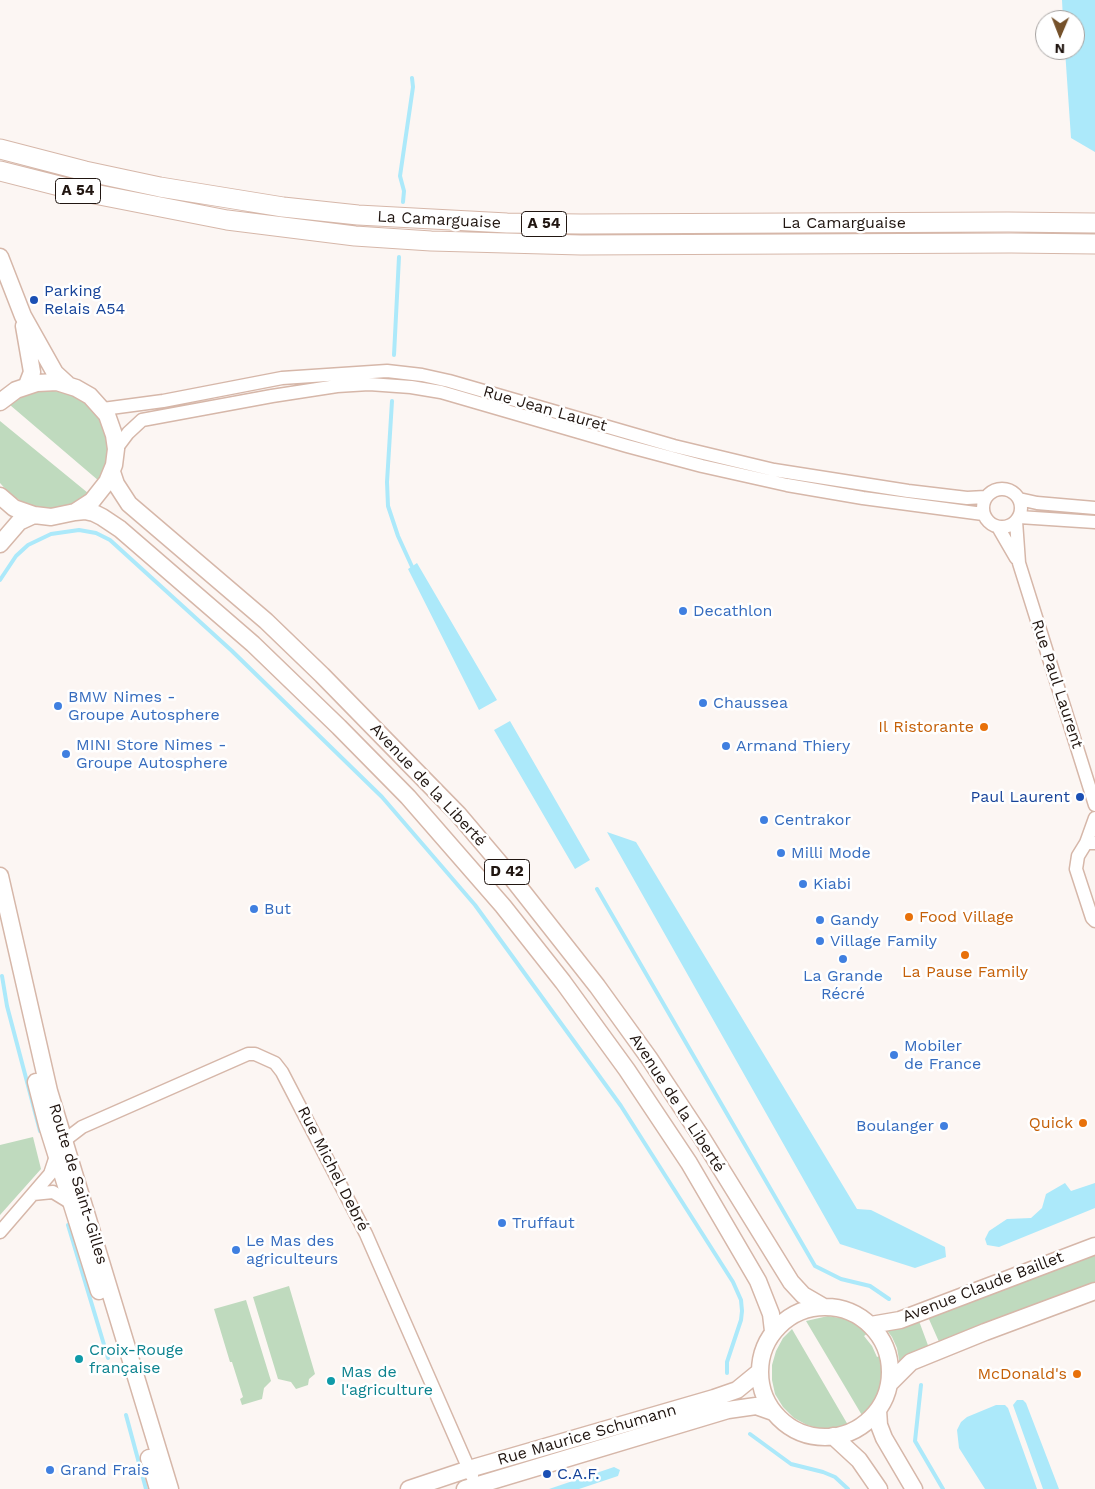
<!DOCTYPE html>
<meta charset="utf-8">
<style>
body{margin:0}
#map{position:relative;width:1095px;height:1489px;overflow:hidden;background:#fcf6f3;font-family:"Work Sans",sans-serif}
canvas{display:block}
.north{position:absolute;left:1035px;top:10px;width:50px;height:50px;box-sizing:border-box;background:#fff;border:1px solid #a6a2a0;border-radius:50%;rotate:181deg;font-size:14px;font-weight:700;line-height:20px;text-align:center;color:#211611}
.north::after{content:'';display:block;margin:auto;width:18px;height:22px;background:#75512a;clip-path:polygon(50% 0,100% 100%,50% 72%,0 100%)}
</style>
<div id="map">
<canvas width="1095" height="1489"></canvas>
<div class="north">N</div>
</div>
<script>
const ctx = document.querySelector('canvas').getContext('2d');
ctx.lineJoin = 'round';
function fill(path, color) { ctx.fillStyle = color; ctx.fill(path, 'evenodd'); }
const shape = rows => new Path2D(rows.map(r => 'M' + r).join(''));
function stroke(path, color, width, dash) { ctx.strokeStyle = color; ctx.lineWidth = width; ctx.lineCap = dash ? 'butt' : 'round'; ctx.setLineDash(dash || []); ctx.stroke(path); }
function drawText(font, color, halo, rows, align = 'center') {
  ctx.font = font + ' "Work Sans",sans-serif'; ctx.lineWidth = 5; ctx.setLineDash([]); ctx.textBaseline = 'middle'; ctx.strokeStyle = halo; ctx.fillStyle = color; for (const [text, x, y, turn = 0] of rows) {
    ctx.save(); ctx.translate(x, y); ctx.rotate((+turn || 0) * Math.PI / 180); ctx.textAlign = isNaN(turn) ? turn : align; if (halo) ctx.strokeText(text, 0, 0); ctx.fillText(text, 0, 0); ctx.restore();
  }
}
fill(shape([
 [44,390,62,392,80,399,94,411,104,427,108,445,107,464,99,481,10,405,25,395],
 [0,421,88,493,68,506,47,509,27,505,10,494,0,483],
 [33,1137,41,1169,0,1215,0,1145],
 [1095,1255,1095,1284,940,1344,928,1317],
 [289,1286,315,1374,309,1379,308,1385,296,1389,291,1382,278,1379,253,1297],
 [246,1300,271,1381,264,1388,262,1399,242,1405,240,1399,243,1397,232,1362,230,1362,214,1309],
 [828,1316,846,1319,861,1327,868,1333,864,1336,872,1346,877,1357,882,1355,885,1371,882,1388,875,1404,863,1417,806,1321],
 [919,1321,929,1348,900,1365,897,1348,892,1337,886,1329],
 [792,1329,848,1425,836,1429,821,1429,807,1425,794,1418,783,1407,775,1394,772,1380,772,1365,776,1351,783,1338]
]), '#bfdabe');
fill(shape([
 [1062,0,1095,0,1095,152,1071,138,1065,50,1075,50,1075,20,1063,20],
 [417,563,497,700,479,710,408,569],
 [510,721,590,860,575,869,494,730],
 [607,832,636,842,857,1209,871,1210,945,1247,946,1257,915,1268,840,1244],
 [1065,1183,1071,1191,1095,1183,1095,1208,999,1247,987,1245,985,1239,989,1231,1007,1219,1031,1218,1042,1208,1046,1194],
 [1017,1400,1023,1400,1026,1403,1059,1489,1043,1489,1013,1405],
 [996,1405,1005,1405,1008,1408,1037,1489,985,1489,959,1448,957,1430,961,1422,967,1417],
 [614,1467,620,1470,618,1476,579,1489,549,1489]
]), '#ace9fa');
stroke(shape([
 [403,202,404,191,400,176,413,87,412,78],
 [394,355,399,257],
 [392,401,387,482,388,506,398,536,414,571],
 [0,580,16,556,28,545,51,534,79,530,96,533,110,540,232,651,382,797,475,905,621,1106,733,1282,741,1300,742,1311,741,1320,727,1362,727,1373],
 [597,889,815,1266,841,1279,870,1286,889,1299],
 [2,976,7,1006,40,1131],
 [68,1225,108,1358],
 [921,1385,915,1441,943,1489],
 [126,1415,146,1489],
 [750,1434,791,1464,823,1472,835,1477,848,1489]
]), '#ace9fa', 4);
const minor = shape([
 [103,409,163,401,282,378,387,371,422,375,449,381,674,446,774,470,908,491,967,498,986,497],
 [116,449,128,433,142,420,272,396,337,386,369,384,411,387,441,392,627,446,702,466,787,485,863,498,983,514],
 '983 508a19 19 0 1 1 38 0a19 19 0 1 1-38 0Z',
 [1019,499,1037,503,1095,508],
 [1019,517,1095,522],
 [1016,521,1019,563,1095,805],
 [998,527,1016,558],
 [1086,843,1095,818],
 [1095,843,1086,843,1078,856,1076,869,1092,918,1095,921],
 [33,1194,53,1192,71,1203],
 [0,1232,50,1174,56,1156,65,1140,82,1127,248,1054,255,1054,275,1063,282,1072,366,1234,472,1476]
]);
const major = shape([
 [0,257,23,316,55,373,67,384],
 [24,326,32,372,27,385],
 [0,402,16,390,37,383,57,382,76,388,90,396,107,415,114,435,116,449,114,465,107,482,92,501,75,512,51,517,34,515,14,508,0,496],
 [112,472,116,484,129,504,266,621,322,675,458,814,508,873,597,986,649,1058,702,1138,791,1282,803,1295,822,1306],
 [75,512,85,511,94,513,102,517,120,529,253,644,339,727,408,797,503,906,563,982,627,1070,689,1163,758,1281,771,1314,773,1331],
 [0,544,19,522,34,515],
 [0,876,49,1091,170,1489],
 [36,1082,47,1125,99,1291],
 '760 1372a65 65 0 1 1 130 0a65 65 0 1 1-130 0Z',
 [871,1325,900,1320,1095,1246],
 [889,1384,911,1362,985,1332,1095,1291],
 [878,1410,879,1425,884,1438,914,1489],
 [833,1436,859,1460,879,1489],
 [149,1458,158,1489],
 [409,1489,469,1469,714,1398,737,1390,759,1372],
 [465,1489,728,1410,756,1406,773,1412]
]);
const highway = shape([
 [0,149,85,171,160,187,283,207,358,215,507,223,581,224,1008,222,1095,223],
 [0,171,79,191,227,220,355,236,431,241,581,245,1011,243,1095,244]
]);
stroke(minor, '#d6b7a9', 15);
stroke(major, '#d6b7a9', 19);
stroke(highway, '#d6b7a9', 21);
stroke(minor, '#fff', 12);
stroke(major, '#fff', 16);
stroke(highway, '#fff', 19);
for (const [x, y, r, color] of [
 [34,300,5,"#1a4fb4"],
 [683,611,5,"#3f7fe0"],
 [703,703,5,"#3f7fe0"],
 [58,706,5,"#3f7fe0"],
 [984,727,5,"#e8710a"],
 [726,746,5,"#3f7fe0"],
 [66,754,5,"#3f7fe0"],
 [1080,797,5,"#1a4fb4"],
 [764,820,5,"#3f7fe0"],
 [781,853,5,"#3f7fe0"],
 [803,884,5,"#3f7fe0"],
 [254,909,5,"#3f7fe0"],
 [909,917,5,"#e8710a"],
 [820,920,5,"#3f7fe0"],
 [820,941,5,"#3f7fe0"],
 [965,955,5,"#e8710a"],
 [843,959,5,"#3f7fe0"],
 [894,1055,5,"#3f7fe0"],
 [1083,1123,5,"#e8710a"],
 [944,1126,5,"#3f7fe0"],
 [502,1223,5,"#3f7fe0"],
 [236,1250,5,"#3f7fe0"],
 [79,1359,5,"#0f9aa8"],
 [1077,1374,5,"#e8710a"],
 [331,1381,5,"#0f9aa8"],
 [50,1470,5,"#3f7fe0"],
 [547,1474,5,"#1a4fb4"]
]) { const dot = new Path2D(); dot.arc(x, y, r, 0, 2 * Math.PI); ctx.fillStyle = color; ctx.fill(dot); stroke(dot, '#fff', 2); }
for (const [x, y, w] of [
 [78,191,45],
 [544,224,45],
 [507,872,45]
]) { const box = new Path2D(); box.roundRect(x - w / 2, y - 12.5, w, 25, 4); ctx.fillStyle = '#fff'; ctx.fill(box); stroke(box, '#211611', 1); }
drawText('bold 15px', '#211611', null, [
 ["A 54",78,191],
 ["A 54",544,224],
 ["D 42",507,872]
]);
drawText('16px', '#211611', '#fff', [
 ["La Camarguaise",439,220,3],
 ["La Camarguaise",844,223],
 ["Rue Jean Lauret",545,409,16],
 ["Rue Paul Laurent",1057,684,72],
 ["Avenue de la Liberté",428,785,47],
 ["Avenue de la Liberté",677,1103,57],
 ["Rue Michel Debré",333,1169,63],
 ["Route de Saint-Gilles",78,1184,73],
 ["Avenue Claude Baillet",983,1287,-21],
 ["Rue Maurice Schumann",587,1435,-16]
]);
drawText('16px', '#164399', '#fff', [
 ["Parking",44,291],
 ["Relais A54",44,309],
 ["Paul Laurent",1070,797,"right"],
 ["C.A.F.",557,1474]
], 'left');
drawText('16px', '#366cbe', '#fff', [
 ["Decathlon",693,611],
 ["BMW Nimes -",68,697],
 ["Groupe Autosphere",68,715],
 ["Chaussea",713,703],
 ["MINI Store Nimes -",76,745],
 ["Groupe Autosphere",76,763],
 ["Armand Thiery",736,746],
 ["Centrakor",774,820],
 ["Milli Mode",791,853],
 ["Kiabi",813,884],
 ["But",264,909],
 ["Gandy",830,920],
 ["Village Family",830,941],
 ["La Grande",843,976,"center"],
 ["Récré",843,994,"center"],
 ["Mobiler",904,1046],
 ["de France",904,1064],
 ["Boulanger",934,1126,"right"],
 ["Truffaut",512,1223],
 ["Le Mas des",246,1241],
 ["agriculteurs",246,1259],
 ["Grand Frais",60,1470]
], 'left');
drawText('16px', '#c56008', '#fff', [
 ["Il Ristorante",974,727],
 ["Food Village",919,917,"left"],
 ["La Pause Family",965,972,"center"],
 ["Quick",1073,1123],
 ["McDonald's",1067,1374]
], 'right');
drawText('16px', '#0d838f', '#fff', [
 ["Croix-Rouge",89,1350],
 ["française",89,1368],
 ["Mas de",341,1372],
 ["l'agriculture",341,1390]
], 'left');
</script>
